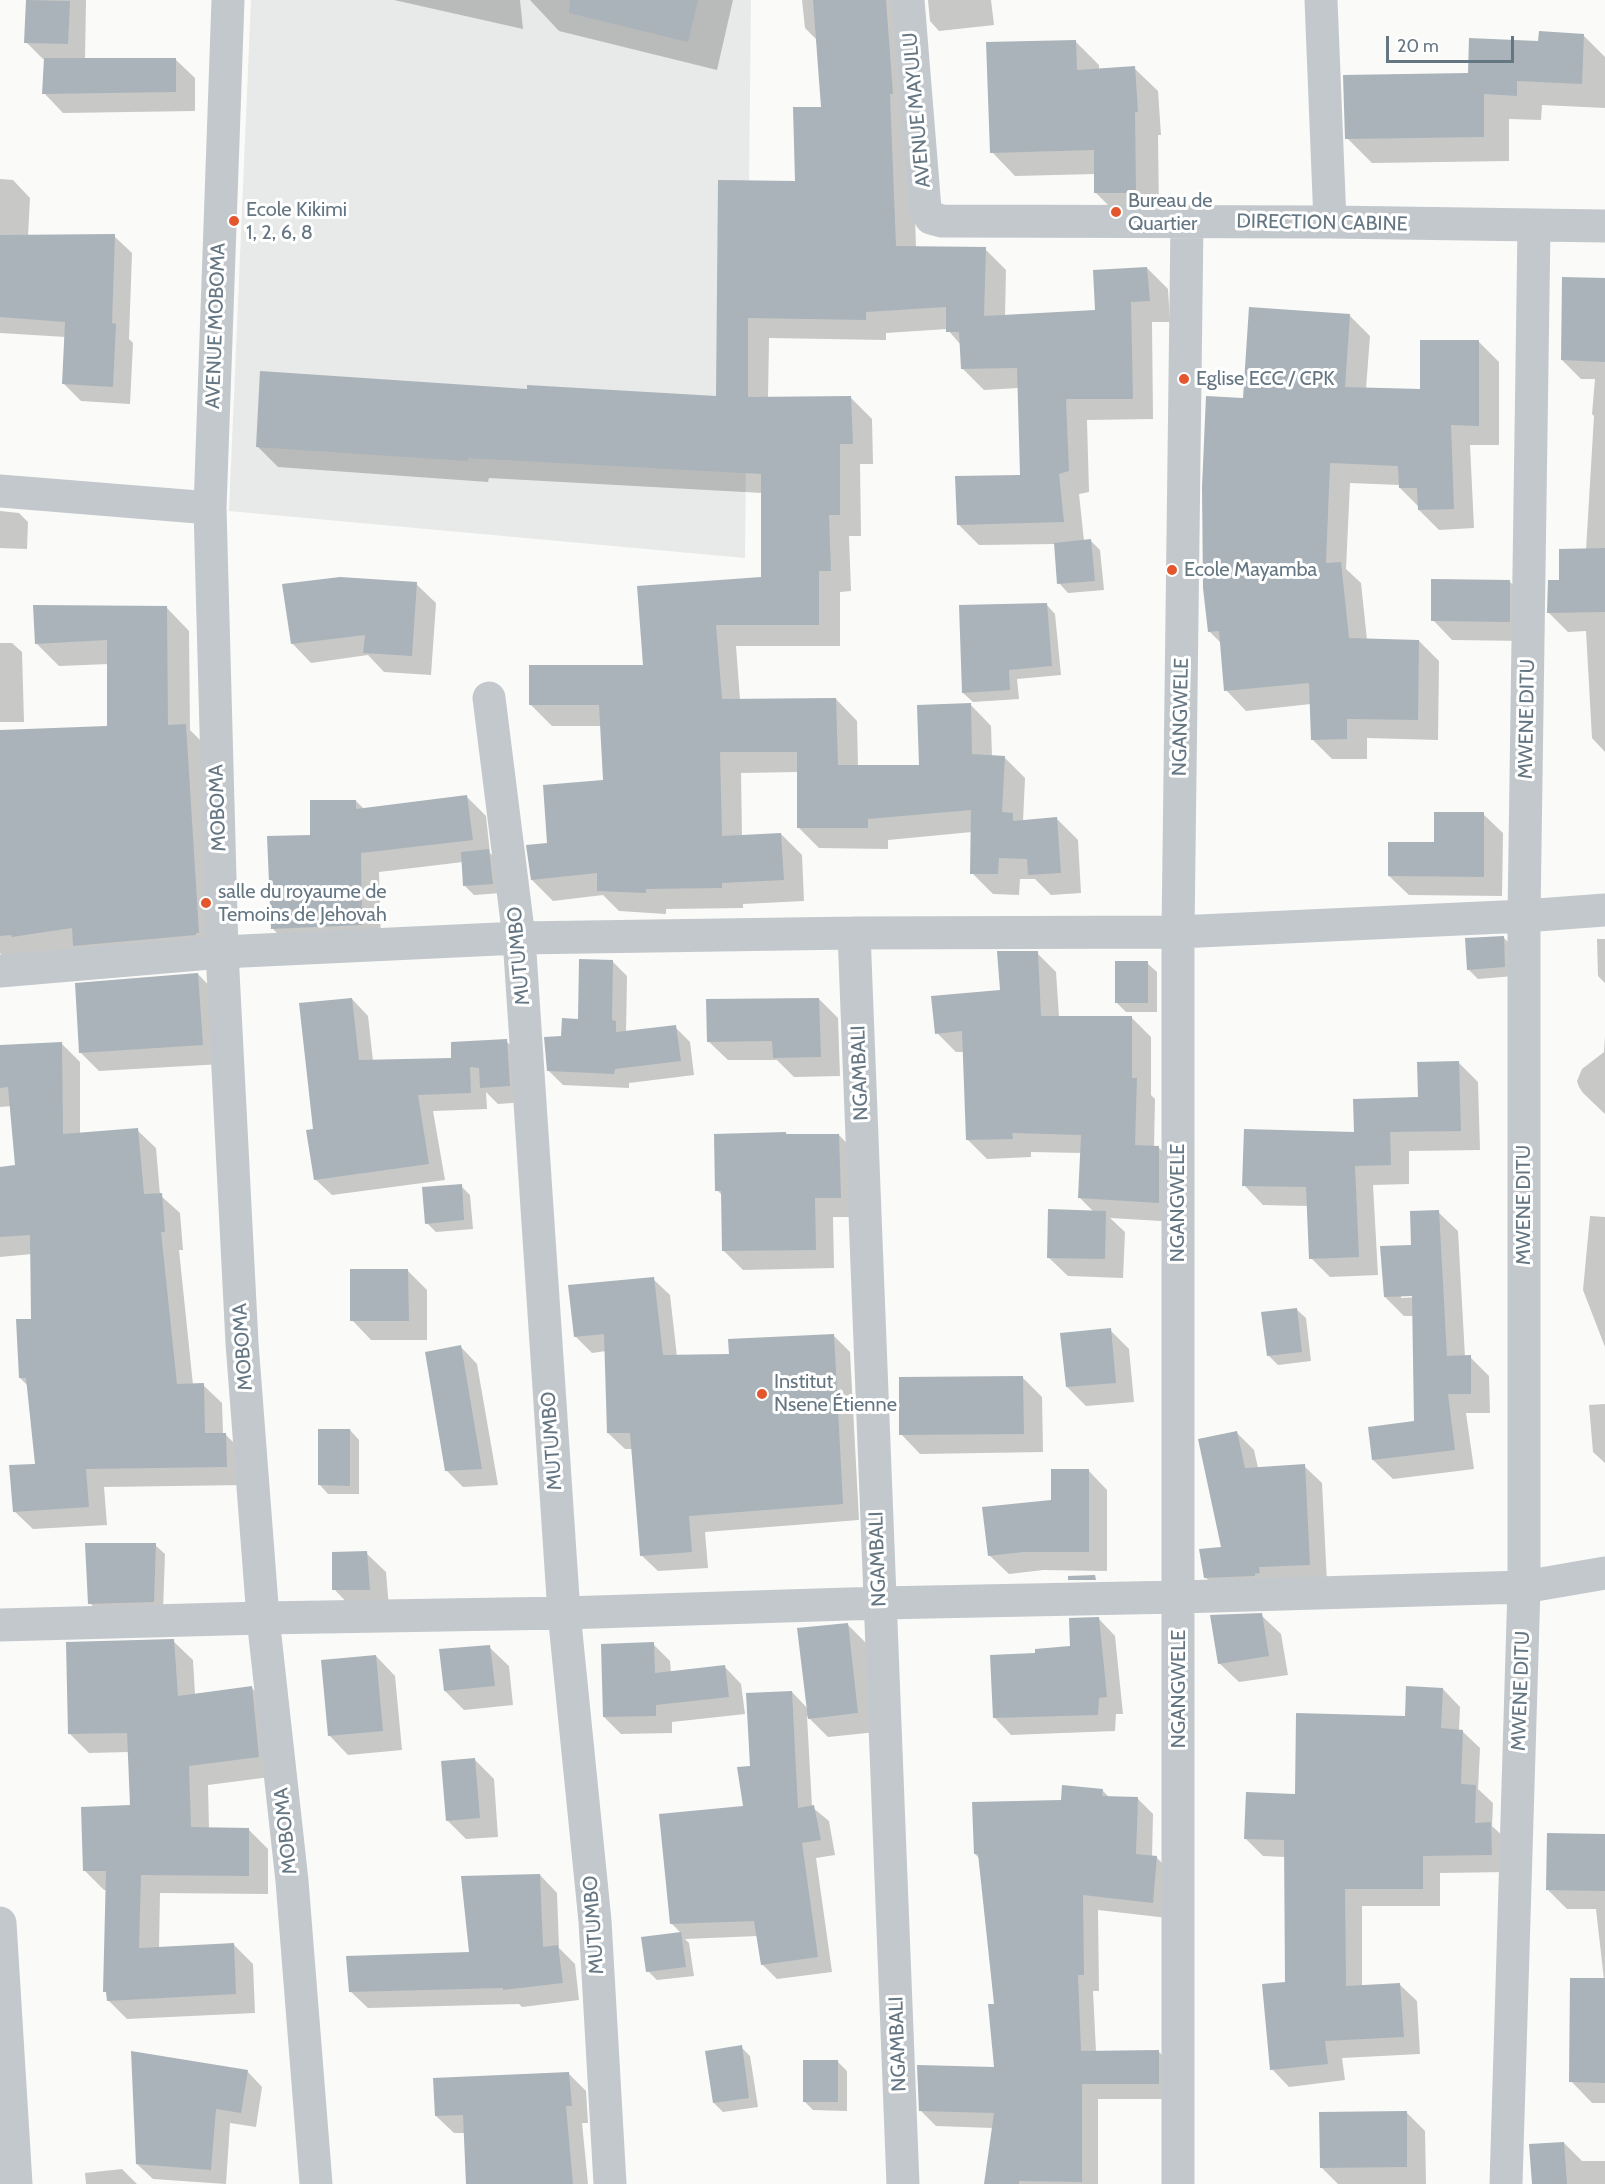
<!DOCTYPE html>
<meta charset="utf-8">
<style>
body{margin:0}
#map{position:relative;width:1605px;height:2184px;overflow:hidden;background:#fafaf8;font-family:Cabin,sans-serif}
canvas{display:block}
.scale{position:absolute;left:1386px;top:36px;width:128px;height:27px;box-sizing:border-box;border:3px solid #657683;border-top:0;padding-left:8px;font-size:18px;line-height:21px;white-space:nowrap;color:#657683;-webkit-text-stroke:4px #fff;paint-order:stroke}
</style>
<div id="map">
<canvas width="1605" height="2184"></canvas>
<div class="scale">20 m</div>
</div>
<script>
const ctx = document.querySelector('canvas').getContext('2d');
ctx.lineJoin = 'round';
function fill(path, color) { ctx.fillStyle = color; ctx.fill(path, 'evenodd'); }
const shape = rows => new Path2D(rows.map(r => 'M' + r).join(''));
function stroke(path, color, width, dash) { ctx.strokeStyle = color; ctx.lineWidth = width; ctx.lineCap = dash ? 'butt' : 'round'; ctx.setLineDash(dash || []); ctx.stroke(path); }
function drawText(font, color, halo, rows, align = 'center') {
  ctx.font = font + ' Cabin,sans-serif'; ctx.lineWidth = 6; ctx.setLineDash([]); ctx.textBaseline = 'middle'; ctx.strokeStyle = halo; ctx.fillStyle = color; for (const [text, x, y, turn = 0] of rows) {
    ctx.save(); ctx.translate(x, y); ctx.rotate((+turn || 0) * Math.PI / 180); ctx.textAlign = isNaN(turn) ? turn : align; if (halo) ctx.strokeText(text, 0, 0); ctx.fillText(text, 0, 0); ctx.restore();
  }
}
fill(shape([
 [251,0,751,0,745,558,229,511]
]), '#e8e9e9');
fill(shape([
 [27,0,86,0,85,60,175,59,195,78,195,111,63,113,44,93,45,59,43,59,26,42],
 [394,0,520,0,523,29],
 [530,0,733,0,717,70,559,31],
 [802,0,909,0,916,248,985,249,1006,270,1005,316,1096,311,1147,268,1168,289,1170,322,1152,322,1153,419,1087,420,1089,492,1079,494,1084,541,1091,541,1100,550,1104,590,1068,593,1059,583,1055,544,979,545,958,524,1022,477,1018,388,984,390,963,369,961,345,947,329,886,333,886,340,769,338,768,398,851,398,872,419,873,464,860,464,861,536,849,536,851,591,840,592,840,646,736,646,740,700,836,699,857,721,858,767,920,767,970,704,991,726,992,757,1004,757,1025,778,1023,822,1057,819,1078,840,1081,893,1051,895,1035,879,1020,879,1019,895,993,894,972,873,972,832,888,840,888,849,819,848,798,827,798,772,741,773,742,836,781,834,802,855,804,901,743,904,743,908,666,909,666,914,619,911,603,895,553,901,532,880,549,844,605,781,602,726,552,726,531,705,645,666,763,578,762,493,489,478,488,482,278,467,257,446,529,391,717,397,822,108,818,41,805,28],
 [928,0,991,0,994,25,939,31,930,21],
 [1583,35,1605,57,1605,108,1542,105,1541,120,1509,119,1509,161,1372,163,1347,138,1469,74],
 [1075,41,1099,65,1099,70,1134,68,1158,91,1161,135,1158,135,1159,216,1119,216,1095,192,1095,174,1015,176,992,152],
 [0,179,13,180,30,198,28,236,114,236,132,253,129,339,133,343,130,404,81,401,64,384,66,337,0,333],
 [1605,280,1605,752,1592,738,1586,631,1568,632,1549,613,1561,581,1586,550,1594,416,1592,414,1595,379,1581,379,1562,360],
 [1349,315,1370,336,1366,389,1421,391,1479,342,1499,362,1499,445,1470,445,1474,528,1439,530,1419,510,1419,507,1400,488,1400,485,1350,483,1346,569,1361,583,1367,640,1419,641,1439,661,1438,740,1367,738,1367,759,1332,759,1312,739,1311,704,1246,711,1226,690,1221,643,1209,631,1244,399],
 [0,511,19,513,28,522,27,549,0,548],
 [1509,581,1529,600,1528,641,1452,640,1433,620],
 [416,584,436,603,431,675,384,672,368,655,311,663,292,643],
 [1046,604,1055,614,1061,675,1017,679,1019,699,973,702,963,693],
 [167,608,189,631,190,730,208,748,221,955,8,961,0,953,0,731,109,727,109,664,59,666,37,644],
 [0,643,12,643,22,652,24,722,0,722],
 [466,796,486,816,490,853,498,860,502,893,474,895,465,886,463,862,379,872,381,944,292,948,273,929,356,801,364,809],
 [1483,814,1503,833,1502,896,1409,895,1389,876,1435,843],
 [1503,937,1513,947,1514,976,1478,979,1468,969],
 [1597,939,1605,939,1605,983,1598,976],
 [1037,953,1056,972,1059,1017,1132,1018,1151,1037,1151,1095,1155,1099,1154,1147,1159,1148,1178,1167,1178,1222,1110,1218,1125,1232,1123,1278,1068,1276,1048,1257,1094,1212,1080,1198,1082,1153,1031,1152,1031,1157,987,1159,968,1140,964,1052,956,1052,937,1033,1001,991],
 [613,962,627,976,626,1033,675,1027,690,1042,694,1075,629,1083,629,1088,563,1085,548,1070,562,1038,579,1021],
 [1147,963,1157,972,1157,1012,1126,1012,1117,1003],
 [198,974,217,994,222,1064,99,1071,80,1052],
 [352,999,368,1016,373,1061,452,1060,506,1041,523,1057,526,1102,498,1104,486,1092,487,1109,433,1111,445,1180,332,1195,315,1179,315,1131],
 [819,999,838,1018,840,1076,794,1077,777,1060,728,1060,708,1041],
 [1605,1036,1605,1114,1583,1093,1579,1087,1577,1081,1582,1069,1604,1052],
 [61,1043,80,1062,80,1134,137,1130,156,1148,160,1195,180,1213,183,1250,179,1250,193,1385,203,1385,222,1403,223,1434,225,1434,244,1453,245,1485,104,1487,107,1525,33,1529,14,1511,37,1465,28,1386,20,1378,32,1320,32,1254,0,1257,0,1168,17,1167,12,1106,0,1107,0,1047],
 [1458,1062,1478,1082,1480,1150,1409,1151,1409,1184,1373,1185,1378,1275,1330,1277,1311,1258,1308,1206,1263,1205,1244,1185,1356,1134,1420,1099],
 [839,1135,858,1155,860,1217,833,1217,834,1268,743,1270,724,1251,723,1196,717,1190],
 [461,1186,470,1195,473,1229,436,1232,427,1223],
 [1438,1212,1458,1231,1465,1357,1470,1357,1489,1376,1490,1413,1466,1413,1474,1469,1393,1479,1373,1460,1415,1423,1413,1316,1404,1316,1385,1297,1412,1246],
 [1419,1294,1419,1297,1401,1298,1401,1295],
 [1590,1216,1605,1217,1605,1347,1583,1290],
 [408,1271,427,1290,427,1340,371,1340,352,1320],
 [653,1279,670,1295,677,1357,731,1355,833,1335,850,1352,859,1520,705,1532,708,1568,658,1571,641,1555,633,1449,625,1449,608,1433,606,1351,592,1353,575,1336],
 [1296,1309,1306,1318,1311,1361,1278,1365,1268,1355],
 [1110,1330,1129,1349,1134,1402,1086,1406,1067,1387],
 [461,1347,477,1364,498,1485,463,1487,446,1470],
 [1023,1378,1042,1397,1043,1452,920,1454,901,1434],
 [1605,1404,1605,1463,1593,1452,1589,1405],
 [350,1430,359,1440,359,1494,328,1494,319,1484],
 [1236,1432,1254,1450,1258,1468,1304,1466,1322,1483,1327,1582,1223,1594,1205,1577,1222,1548],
 [1088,1470,1107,1490,1107,1571,1043,1570,1009,1574,989,1555],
 [155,1545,165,1554,163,1611,99,1613,90,1603],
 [366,1553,386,1572,389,1608,353,1609,334,1589],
 [1261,1615,1281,1634,1288,1675,1239,1682,1219,1663],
 [1099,1619,1115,1636,1123,1714,1116,1714,1115,1731,1011,1735,995,1718,1037,1654,1072,1648],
 [847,1624,867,1644,877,1732,828,1737,807,1716,812,1807,829,1821,835,1855,816,1858,832,1972,777,1979,762,1964,758,1936,685,1939,689,1943,694,1976,657,1980,648,1971,681,1933,671,1923,744,1807,751,1767,792,1692,808,1709],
 [173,1641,193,1660,195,1695,251,1687,270,1707,278,1776,208,1785,209,1829,248,1829,268,1849,268,1894,160,1893,159,1948,233,1944,253,1964,255,2013,127,2019,108,2000,108,1994,105,1991,107,1890,104,1890,85,1871,131,1807,129,1752,89,1753,69,1733],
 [653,1644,670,1661,671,1673,724,1666,741,1684,745,1714,672,1722,672,1733,621,1734,604,1717],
 [489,1647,509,1666,513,1705,464,1710,445,1691],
 [376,1656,395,1676,402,1750,348,1755,329,1735],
 [1443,1689,1460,1707,1459,1731,1462,1731,1480,1748,1478,1789,1493,1803,1492,1826,1508,1841,1508,1872,1440,1873,1440,1906,1362,1906,1362,1986,1399,1984,1417,2001,1420,2054,1342,2058,1345,2080,1289,2087,1272,2069,1286,1983,1285,1857,1263,1856,1246,1839,1297,1795],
 [474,1759,494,1779,498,1837,466,1839,447,1820],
 [1102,1790,1110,1798,1137,1798,1153,1814,1152,1857,1157,1858,1173,1874,1168,1918,1098,1910,1099,1991,1093,1991,1096,2052,1159,2052,1175,2068,1175,2099,1098,2099,1098,2184,986,2184,993,2128,936,2126,920,2110,996,2068,996,2005,980,1859,975,1854,1062,1802],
 [1605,1835,1605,2103,1592,2103,1571,2081,1604,1980,1596,1909,1567,1909,1547,1889],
 [540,1875,557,1893,559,1948,575,1964,579,2000,522,2007,519,2004,368,2008,350,1991,470,1953],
 [741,2047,750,2056,758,2107,723,2112,714,2103],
 [838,2062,847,2071,847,2111,813,2110,804,2101],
 [247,2071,262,2087,256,2127,230,2123,226,2184,153,2179,137,2164],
 [569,2074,586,2091,588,2123,582,2123,588,2184,469,2184,465,2133,454,2133,436,2116],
 [1406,2112,1425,2131,1426,2184,1338,2184,1322,2168],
 [1564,2143,1582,2161,1605,2161,1605,2184,1533,2184],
 [122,2169,137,2184,86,2184,85,2173]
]), '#0003');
fill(shape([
 [26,0,70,1,68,44,24,43],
 [570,0,698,0,688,42,569,13],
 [813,0,886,0,893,94,890,94,896,246,986,247,984,316,1095,310,1093,270,1147,267,1150,301,1131,302,1133,399,1066,399,1069,471,1059,474,1064,522,957,525,955,476,1020,475,1017,368,961,369,959,332,946,332,946,307,866,312,866,320,748,318,748,397,851,396,853,444,840,444,840,515,829,515,831,571,819,571,819,625,716,625,722,699,836,698,838,765,919,765,917,705,971,703,972,754,1005,756,1002,812,1013,813,1013,821,1057,817,1061,873,1028,875,1027,859,999,858,998,874,970,874,971,810,868,819,868,828,797,828,797,752,720,752,722,836,781,833,784,880,722,883,722,888,646,889,646,893,597,891,597,873,531,880,526,845,547,843,543,785,603,780,599,705,529,705,529,665,643,665,637,586,761,577,761,474,468,458,468,461,256,447,260,371,527,389,527,385,716,396,718,180,795,181,793,107,821,107],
 [1539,31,1584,34,1582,84,1517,81,1517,96,1484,94,1484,137,1345,139,1343,75,1468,73,1469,38,1538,41],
 [1076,40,1077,70,1135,66,1138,112,1135,112,1136,193,1094,193,1094,150,990,153,986,42],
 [44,58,176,58,176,92,42,94],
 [115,234,112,323,116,324,113,387,62,384,65,322,0,317,0,235],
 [1562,277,1605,278,1605,362,1561,360],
 [1249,307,1350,314,1345,387,1420,389,1420,340,1479,340,1479,426,1451,425,1454,509,1418,510,1417,488,1399,488,1398,466,1330,463,1326,563,1341,562,1349,638,1419,640,1418,720,1347,719,1347,739,1311,740,1309,683,1224,691,1219,631,1208,632,1203,588,1202,487,1206,396,1243,398],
 [1091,539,1095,581,1057,584,1054,543],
 [1605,548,1605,612,1547,613,1548,580,1559,580,1559,549],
 [340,577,417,582,412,656,363,653,365,635,291,644,282,584],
 [1431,579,1510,580,1510,622,1431,621],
 [1047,603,1052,666,1009,670,1010,690,962,693,959,605],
 [33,605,167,606,168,725,186,724,199,933,196,933,196,935,73,946,72,928,12,937,11,935,0,936,0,730,107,726,107,640,35,644],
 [467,795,473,840,361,853,362,925,271,929,267,836,310,835,310,800,356,800,356,809],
 [1434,812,1484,812,1484,877,1388,876,1388,842,1434,842],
 [489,849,493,884,463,886,461,852],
 [1504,936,1505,967,1467,970,1465,938],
 [997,951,1038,951,1041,1016,1132,1016,1132,1078,1137,1078,1135,1145,1159,1146,1159,1203,1078,1198,1081,1135,1012,1133,1013,1139,966,1140,962,1031,935,1034,931,996,1000,990],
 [579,959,613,960,612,1020,616,1021,616,1032,676,1025,681,1061,615,1069,614,1074,547,1071,544,1037,561,1036,562,1018,578,1019],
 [1115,961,1148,961,1148,1003,1115,1003],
 [198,973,203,1045,79,1053,75,983],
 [352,998,359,1060,451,1058,451,1042,507,1039,510,1086,480,1088,479,1068,470,1067,471,1093,418,1095,429,1164,314,1180,306,1130,313,1129,299,1003],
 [819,998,821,1057,773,1058,772,1041,707,1042,706,999],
 [62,1042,63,1134,138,1128,144,1194,162,1193,165,1232,161,1232,177,1384,204,1383,205,1433,226,1433,227,1467,86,1469,89,1507,13,1512,9,1465,35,1464,26,1378,19,1378,16,1319,31,1319,30,1235,0,1237,0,1167,15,1165,8,1087,0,1088,0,1045],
 [1459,1061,1461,1131,1390,1132,1391,1165,1355,1166,1359,1257,1309,1259,1306,1187,1242,1186,1244,1129,1354,1132,1353,1099,1418,1097,1417,1062],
 [786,1132,786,1134,839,1134,841,1198,815,1198,816,1250,722,1251,721,1191,715,1191,714,1134],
 [462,1184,464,1220,425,1224,422,1187],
 [1048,1209,1106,1211,1105,1259,1047,1258],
 [1439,1210,1447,1356,1471,1355,1471,1394,1448,1394,1455,1450,1372,1460,1368,1427,1414,1421,1412,1296,1384,1297,1380,1246,1411,1245,1410,1211],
 [350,1269,408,1269,409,1321,350,1321],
 [654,1277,663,1355,729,1354,728,1339,834,1334,843,1504,689,1516,692,1552,640,1556,630,1433,607,1433,604,1334,574,1337,568,1285],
 [1297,1308,1302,1352,1267,1356,1261,1312],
 [1111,1328,1116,1383,1066,1387,1060,1333],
 [461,1345,482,1469,445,1471,425,1352],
 [1023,1376,1024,1434,899,1435,899,1377],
 [318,1429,350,1429,350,1486,318,1485],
 [1237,1431,1245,1468,1305,1464,1310,1565,1259,1567,1260,1573,1255,1574,1255,1576,1204,1578,1199,1549,1221,1547,1198,1439],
 [1051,1469,1089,1469,1089,1552,1023,1552,988,1556,982,1507,1051,1500],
 [85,1543,156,1543,154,1602,88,1604],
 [367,1551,370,1590,332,1590,332,1552],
 [1095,1575,1096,1580,1068,1580,1068,1576],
 [1262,1613,1269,1656,1218,1664,1210,1615],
 [1099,1617,1107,1697,1099,1698,1098,1715,993,1718,990,1655,1035,1653,1035,1649,1070,1646,1069,1618],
 [848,1623,858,1713,808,1719,797,1628],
 [174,1639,178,1696,252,1686,259,1757,189,1766,191,1827,249,1828,249,1876,141,1875,139,1948,234,1943,236,1994,107,2001,106,1992,103,1992,106,1871,83,1871,81,1807,130,1805,127,1733,68,1734,66,1642],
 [654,1642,655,1673,725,1665,729,1697,656,1705,656,1716,603,1717,601,1644],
 [490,1645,495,1686,444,1691,439,1649],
 [376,1655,383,1731,328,1736,321,1660],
 [1406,1686,1443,1688,1441,1728,1463,1730,1461,1784,1476,1785,1475,1823,1491,1822,1492,1855,1423,1856,1423,1889,1345,1889,1346,1986,1400,1983,1404,2037,1325,2041,1328,2064,1270,2070,1262,1984,1285,1982,1284,1840,1244,1839,1246,1792,1295,1794,1296,1713,1405,1716],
 [792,1691,798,1808,814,1805,821,1840,802,1843,818,1957,761,1965,754,1921,670,1924,659,1814,743,1806,737,1767,750,1766,746,1693],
 [475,1758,480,1818,446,1821,441,1761],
 [1062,1785,1103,1789,1102,1796,1138,1797,1136,1854,1157,1856,1153,1903,1083,1895,1084,1975,1078,1975,1081,2051,1159,2050,1159,2084,1082,2084,1082,2182,1019,2181,1019,2184,984,2184,994,2113,919,2111,917,2065,994,2067,988,2004,994,2004,978,1854,974,1854,972,1802,1061,1800],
 [1547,1833,1605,1834,1605,1891,1546,1890],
 [540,1874,543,1947,558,1945,563,1983,503,1990,503,1988,349,1992,346,1956,469,1952,461,1876],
 [681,1932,686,1967,646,1972,641,1937],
 [1570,1978,1605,1978,1605,2083,1569,2082],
 [742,2045,749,2098,713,2103,705,2051],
 [131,2051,248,2070,241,2113,216,2109,211,2170,136,2164],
 [803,2060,838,2060,838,2102,803,2102],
 [569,2072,572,2106,566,2106,573,2184,466,2184,463,2115,435,2116,433,2078],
 [1407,2111,1407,2167,1320,2168,1319,2112],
 [1564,2142,1567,2184,1532,2184,1529,2144]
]), '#aab3b9');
stroke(shape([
 [228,0,210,508,222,952,242,1343,263,1618,292,1881,316,2184],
 [908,0,925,209,931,218,942,221,1330,222,1605,226],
 [1321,0,1330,222],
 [0,491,210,508],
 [489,698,519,938,564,1613,595,1921,610,2184],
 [854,933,903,2184],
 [0,971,222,952,519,938,854,933,1178,932,1524,916,1605,910],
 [0,1625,263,1618,564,1613,880,1603,1179,1597,1524,1587,1605,1573],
 [0,1923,16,2184],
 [1178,2184,1178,932,1187,221],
 [1506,2184,1524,1587,1524,916,1534,226]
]), '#c3c8cc', 33);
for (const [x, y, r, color] of [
 [1116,212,6,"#e4572e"],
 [234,221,6,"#e4572e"],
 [1184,379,6,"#e4572e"],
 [1172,570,6,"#e4572e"],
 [206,903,6,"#e4572e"],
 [762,1394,6,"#e4572e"]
]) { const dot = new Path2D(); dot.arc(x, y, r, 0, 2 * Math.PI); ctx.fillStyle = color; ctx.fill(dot); stroke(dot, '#fff', 2); }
drawText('20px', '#657683', '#fff', [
 ["AVENUE MAYULU",917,110,-95],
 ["DIRECTION CABINE",1322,223,1],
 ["AVENUE MOBOMA",216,326,-88],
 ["NGANGWELE",1181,717,-89],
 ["MWENE DITU",1527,719,-89],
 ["MOBOMA",218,808,-92],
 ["MUTUMBO",519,956,-95],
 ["NGAMBALI",860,1073,-92],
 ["NGANGWELE",1178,1203,-90],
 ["MWENE DITU",1524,1205,-90],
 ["MOBOMA",243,1347,-94],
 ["MUTUMBO",552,1441,-94],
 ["NGAMBALI",878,1559,-92],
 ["NGANGWELE",1179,1689,-90],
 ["MWENE DITU",1521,1691,-88],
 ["MOBOMA",286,1831,-96],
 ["MUTUMBO",594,1925,-94],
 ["NGAMBALI",898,2044,-92]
]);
drawText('20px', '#657683', '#fff', [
 ["Bureau de",1128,201],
 ["Quartier",1128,224],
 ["Ecole Kikimi",246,210],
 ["1, 2, 6, 8",246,233],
 ["Eglise ECC / CPK",1196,379],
 ["Ecole Mayamba",1184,570],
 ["salle du royaume de",218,892],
 ["Temoins de Jehovah",218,915],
 ["Institut",774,1382],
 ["Nsene Étienne",774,1405]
], 'left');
</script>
